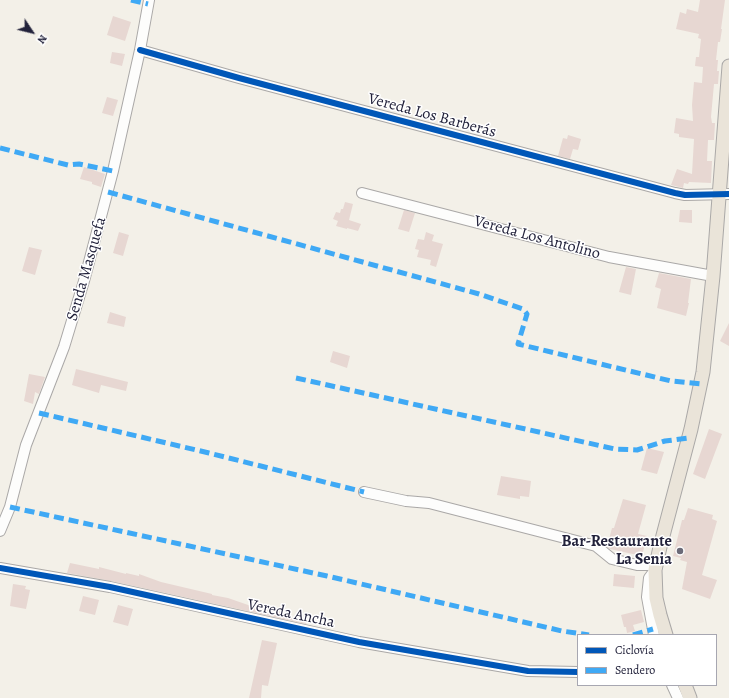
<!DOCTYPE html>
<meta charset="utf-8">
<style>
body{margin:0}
#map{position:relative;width:729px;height:698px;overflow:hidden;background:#f3f0e8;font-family:Alegreya,serif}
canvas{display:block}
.legend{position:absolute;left:577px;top:634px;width:140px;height:52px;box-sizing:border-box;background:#fff;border:1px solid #a7a7b1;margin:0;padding:5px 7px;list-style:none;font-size:12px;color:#22223b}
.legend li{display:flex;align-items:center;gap:8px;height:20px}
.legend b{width:20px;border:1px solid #a7a7b1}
.north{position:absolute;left:12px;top:12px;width:40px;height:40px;-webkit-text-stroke:3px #fff;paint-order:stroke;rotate:125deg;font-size:11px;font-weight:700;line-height:16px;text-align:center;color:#22223b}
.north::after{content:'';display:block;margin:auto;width:14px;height:18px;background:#22223b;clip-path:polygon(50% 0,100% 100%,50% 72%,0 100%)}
</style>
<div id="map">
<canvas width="729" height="698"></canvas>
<ul class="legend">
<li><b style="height:5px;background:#0057b8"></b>Ciclovía</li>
<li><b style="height:5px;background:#3fa9f5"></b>Sendero</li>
</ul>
<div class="north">N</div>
</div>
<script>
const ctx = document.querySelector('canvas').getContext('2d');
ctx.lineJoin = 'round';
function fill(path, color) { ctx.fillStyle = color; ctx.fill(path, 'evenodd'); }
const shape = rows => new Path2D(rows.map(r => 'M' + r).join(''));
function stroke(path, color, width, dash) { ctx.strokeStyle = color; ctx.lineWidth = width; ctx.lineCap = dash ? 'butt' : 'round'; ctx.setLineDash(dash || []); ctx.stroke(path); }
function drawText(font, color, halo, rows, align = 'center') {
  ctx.font = font + ' Alegreya,serif'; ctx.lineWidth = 3; ctx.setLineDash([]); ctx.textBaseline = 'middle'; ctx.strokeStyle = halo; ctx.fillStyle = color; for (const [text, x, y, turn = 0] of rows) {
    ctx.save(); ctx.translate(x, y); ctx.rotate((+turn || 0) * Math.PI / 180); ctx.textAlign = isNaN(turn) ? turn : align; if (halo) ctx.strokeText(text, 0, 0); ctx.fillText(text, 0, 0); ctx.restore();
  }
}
fill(shape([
 [700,0,725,0,721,29,722,29,720,42,718,42,716,60,718,60,717,71,719,71,718,84,714,84,711,117,712,123,715,123,714,140,708,140,707,161,712,161,711,183,689,182,688,184,684,183,683,188,671,185,677,169,692,174,694,139,679,137,679,134,674,133,676,118,693,121,692,105,694,82,702,83,703,67,695,66,696,57,699,57,701,39,698,38,699,34,676,29,680,12,686,14,687,9,698,12],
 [113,16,131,22,125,41,107,35],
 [112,52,125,54,122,66,110,63],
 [107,97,118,100,113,116,102,113],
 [568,135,581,139,578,150,573,149,570,159,558,156,563,138,567,139],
 [84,167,105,174,101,187,92,184,92,182,80,179],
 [345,202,353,204,349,220,361,224,358,231,347,228,347,229,336,226,338,221,333,219,336,212,340,213,341,209,343,209],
 [404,210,415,213,409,232,398,229],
 [680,210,692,210,692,223,679,222],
 [119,232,129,235,123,256,113,253],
 [426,232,434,235,432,241,443,244,436,267,430,265,431,260,417,257,419,250,415,249,418,239,424,240],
 [29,247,42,250,35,275,22,271],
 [626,267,636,269,631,295,619,292],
 [659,273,691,279,688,303,689,303,686,316,657,308,661,289,655,287],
 [110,312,126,317,124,327,107,323],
 [729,323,729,346,720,341],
 [333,351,350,356,347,368,330,362],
 [76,369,128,382,126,391,101,385,99,393,72,385],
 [29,374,45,377,39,394,35,392,33,404,24,401],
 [709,429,722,434,705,479,693,474],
 [647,448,664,452,657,474,641,470],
 [501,476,531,481,529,497,520,496,520,499,497,495],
 [623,499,646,505,638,534,647,536,642,556,610,549,607,547,612,528,614,528],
 [688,508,713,515,712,519,717,521,702,575,717,580,710,599,682,589,687,562,680,560,681,558,673,556,682,520,684,520],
 [70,563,99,569,99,567,126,574,126,573,139,576,139,574,161,582,212,594,212,595,228,598,251,606,251,604,285,613,284,615,307,620,306,624,111,581,67,573],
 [614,574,635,576,634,588,613,586],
 [13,584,26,586,25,589,30,590,26,609,10,606],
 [83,596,99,600,95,615,79,611],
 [118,605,133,609,128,626,113,622],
 [641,610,644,622,633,625,635,631,627,633,626,627,624,627,621,615],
 [262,640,277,643,268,686,262,685,261,698,249,698]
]), '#e7d7d2');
const minor = shape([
 [140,50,239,78,675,193,685,195,729,194],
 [362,193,609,257,713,276],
 [364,492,406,501,429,503,596,546,612,559,637,565,656,565],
 [0,531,10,507,26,445,64,347,84,281,113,171,140,50,149,0],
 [0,568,110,587,359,642,528,671,578,672],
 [654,635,647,597,649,578,655,570],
 [672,685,678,698]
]);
const major = shape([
 [666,635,660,615,656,598,655,570,660,547,691,429,703,372,713,276,729,66],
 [685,685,690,698]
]);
stroke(minor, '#aaa8a7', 12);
stroke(major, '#aaa8a7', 15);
stroke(minor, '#fdfdfc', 10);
stroke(major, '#eae4d9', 13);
stroke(shape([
 [131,0,148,4],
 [0,148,68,165,79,164,113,171],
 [108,192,479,294,523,309,527,314,518,344,671,381,701,384],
 [296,378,615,449,637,450,665,441,689,438],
 [39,413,209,453,364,492],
 [10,507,327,576,562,631,589,635],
 [633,635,653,629]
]), '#3fa9f5', 5, [10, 5]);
stroke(shape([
 [140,50,239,78,675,193,685,195,729,194],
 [0,568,110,587,359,642,528,671,578,672]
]), '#0057b8', 6);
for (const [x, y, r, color] of [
 [680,551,4,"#6b6a78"]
]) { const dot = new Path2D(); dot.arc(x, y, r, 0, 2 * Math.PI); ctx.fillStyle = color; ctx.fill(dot); stroke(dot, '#fff', 1.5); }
drawText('16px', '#22223b', '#fff', [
 ["Vereda Los Barberás",432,116,15],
 ["Vereda Los Antolino",537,238,15],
 ["Senda Masquefa",87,269,-74],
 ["Vereda Ancha",291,614,12]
]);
drawText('bold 16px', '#22223b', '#fff', [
 ["Bar-Restaurante",672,542],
 ["La Senia",672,560]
], 'right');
</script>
